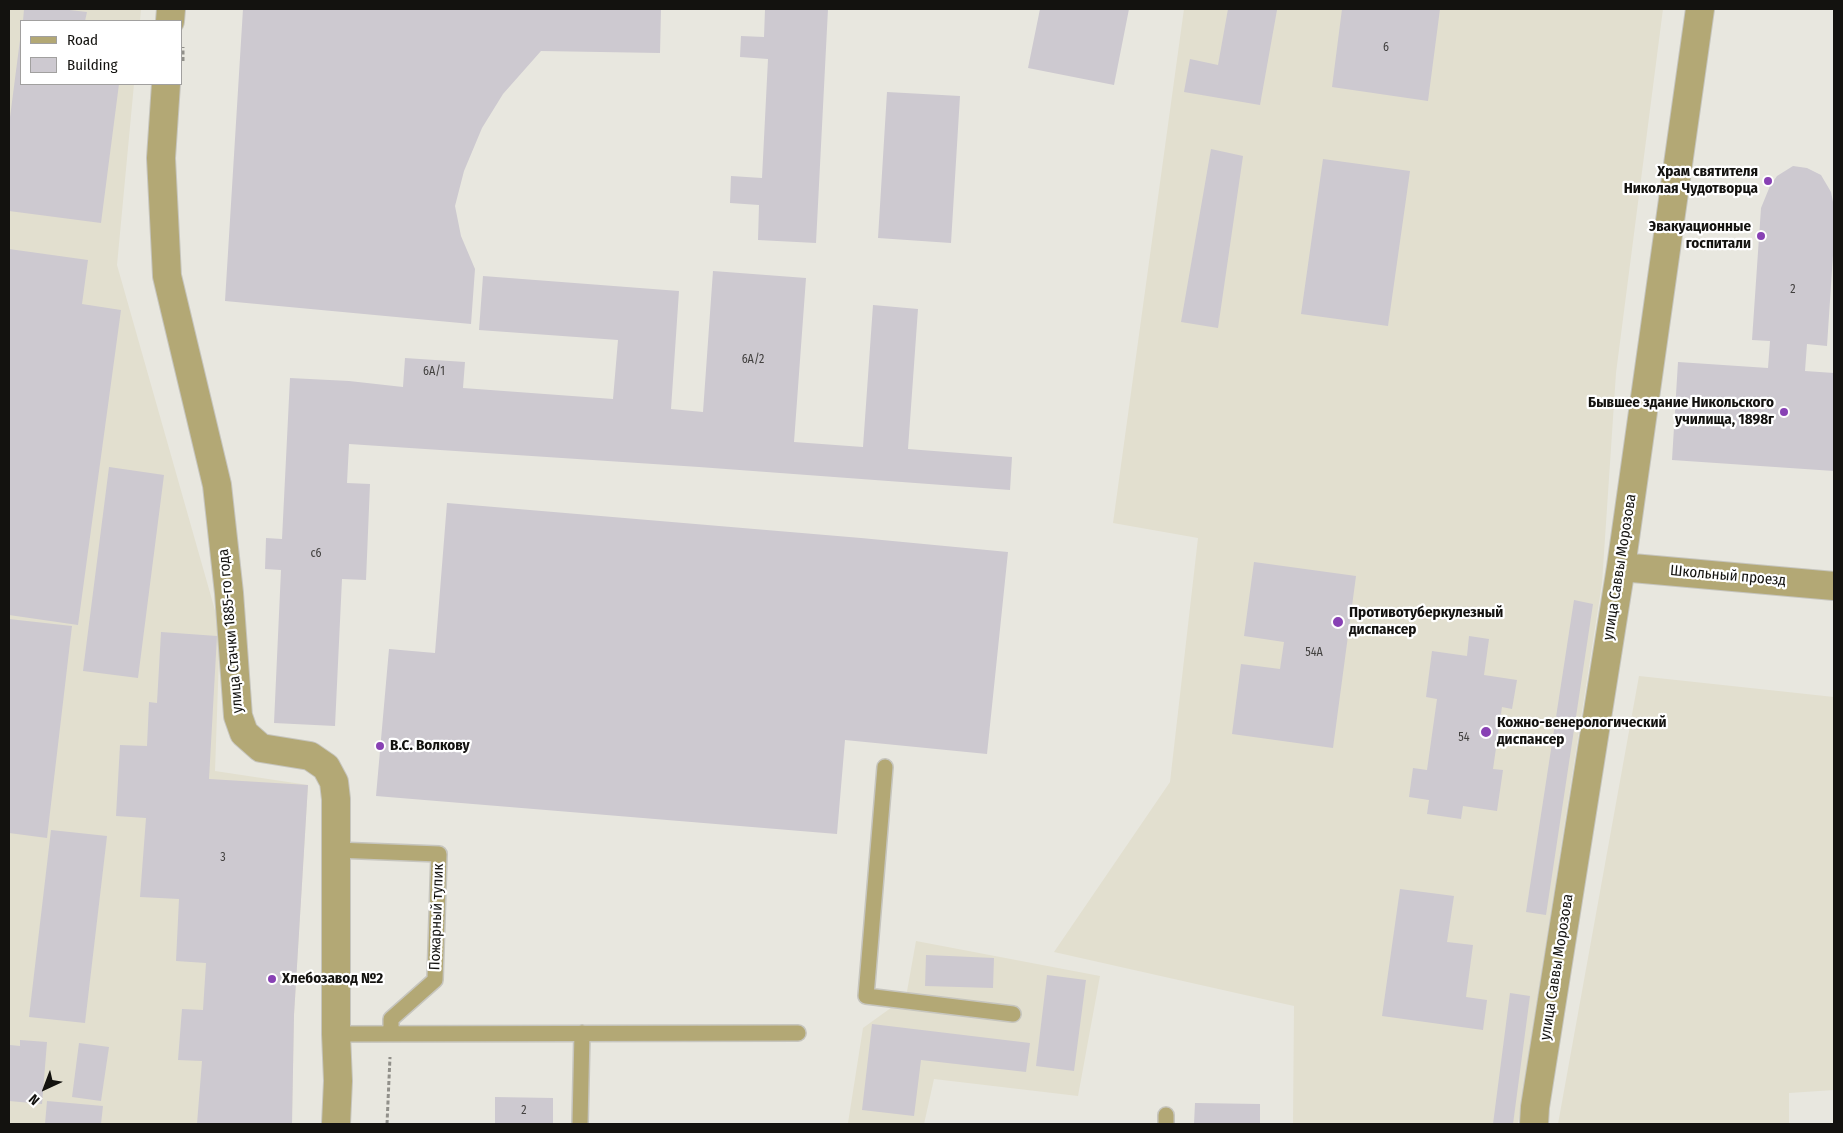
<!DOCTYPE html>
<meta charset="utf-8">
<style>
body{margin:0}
#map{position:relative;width:1843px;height:1133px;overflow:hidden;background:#e8e7df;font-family:"Fira Sans Condensed",sans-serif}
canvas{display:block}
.frame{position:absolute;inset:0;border:10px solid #13120f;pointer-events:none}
.legend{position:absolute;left:20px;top:20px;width:162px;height:65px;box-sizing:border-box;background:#fff;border:1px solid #a1a09f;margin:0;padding:6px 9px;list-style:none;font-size:15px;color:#13120f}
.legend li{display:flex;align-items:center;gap:10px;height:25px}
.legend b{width:25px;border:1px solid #a1a09f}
.north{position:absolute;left:20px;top:1063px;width:50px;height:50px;-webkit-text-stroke:4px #fff;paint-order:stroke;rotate:223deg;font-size:14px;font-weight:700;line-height:20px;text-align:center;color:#13120f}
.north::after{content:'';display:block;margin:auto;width:18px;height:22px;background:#13120f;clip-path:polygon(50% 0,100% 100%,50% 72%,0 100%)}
</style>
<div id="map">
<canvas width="1843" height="1133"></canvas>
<div class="frame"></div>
<ul class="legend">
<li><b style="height:6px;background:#b3a875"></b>Road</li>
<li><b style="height:14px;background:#cdc9d0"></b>Building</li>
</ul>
<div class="north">N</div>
</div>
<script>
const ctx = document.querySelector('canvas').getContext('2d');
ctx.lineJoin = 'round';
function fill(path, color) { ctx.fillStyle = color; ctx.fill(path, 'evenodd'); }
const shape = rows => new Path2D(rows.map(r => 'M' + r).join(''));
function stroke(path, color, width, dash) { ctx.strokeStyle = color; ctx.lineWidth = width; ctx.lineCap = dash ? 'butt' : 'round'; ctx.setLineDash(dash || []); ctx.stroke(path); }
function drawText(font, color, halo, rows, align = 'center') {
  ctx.font = font + ' "Fira Sans Condensed",sans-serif'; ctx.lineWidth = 4.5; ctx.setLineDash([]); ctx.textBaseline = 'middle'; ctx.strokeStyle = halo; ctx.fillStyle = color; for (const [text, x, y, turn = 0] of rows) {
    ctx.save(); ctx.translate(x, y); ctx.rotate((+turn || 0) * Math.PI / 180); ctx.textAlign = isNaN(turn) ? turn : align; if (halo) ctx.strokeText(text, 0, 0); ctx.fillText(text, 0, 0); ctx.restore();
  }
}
fill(shape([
 [9,9,141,9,140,21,21,21,21,84,134,84,117,265,220,628,215,771,308,785,294,1015,292,1124,9,1124],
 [1184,9,1663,9,1616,373,1602,583,1518,1124,1293,1124,1294,1006,1054,952,1170,782,1198,538,1113,523],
 [1639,676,1834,697,1834,1090,1789,1093,1789,1124,1558,1124],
 [916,941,1100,976,1078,1096,934,1079,924,1124,848,1123,863,1028,906,997]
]), '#e2dfcf');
fill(shape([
 [24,9,61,9,87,12,85,21,23,21],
 [243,9,661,9,660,53,541,51,503,94,482,128,464,171,455,206,461,236,475,269,471,324,225,301],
 [765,9,828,9,816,243,758,240,759,205,730,203,731,176,762,178,768,59,740,57,741,36,764,37],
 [1040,9,1129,9,1114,85,1028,68],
 [1228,9,1277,10,1260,105,1184,92,1190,59,1218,65],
 [1342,9,1440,9,1428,101,1332,87],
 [20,40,21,84,119,84,101,223,9,211,9,125],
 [887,92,960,96,951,243,878,238],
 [1211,149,1243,156,1218,328,1181,322],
 [1323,159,1410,171,1388,326,1301,314],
 [1793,166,1807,168,1821,175,1831,192,1834,207,1834,240,1827,346,1807,344,1805,371,1834,373,1834,471,1672,460,1678,362,1768,368,1770,341,1752,340,1761,208,1770,186,1777,176],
 [9,249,88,260,82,304,121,310,78,625,9,615],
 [713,271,806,278,794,442,863,447,873,305,918,309,908,449,1012,457,1010,490,699,467,349,444,347,483,370,484,366,580,342,579,335,726,274,723,281,570,265,569,266,538,282,539,290,378,349,381,403,387,405,358,465,362,463,388,613,399,618,340,479,330,483,276,679,291,671,409,703,412],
 [109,467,164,475,138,678,83,671],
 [447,503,861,538,1008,552,987,754,845,740,837,834,376,796,389,649,435,653],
 [1254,562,1356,576,1333,748,1232,734,1241,664,1280,669,1284,642,1244,636],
 [1574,600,1593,604,1546,915,1526,912],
 [9,619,72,626,47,838,9,833],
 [161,632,217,636,209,779,308,785,294,1015,292,1124,197,1124,202,1061,178,1060,182,1009,203,1010,206,963,176,961,179,899,140,897,146,818,116,816,120,745,147,746,149,702,157,703],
 [1469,636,1489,639,1484,675,1517,680,1512,709,1502,707,1493,769,1503,770,1497,811,1463,806,1461,819,1427,814,1429,800,1409,797,1413,768,1427,770,1437,699,1426,697,1432,651,1467,656],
 [51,830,107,836,85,1023,29,1017],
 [1400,889,1454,896,1447,942,1473,945,1466,997,1487,1000,1483,1030,1382,1016],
 [926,955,994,958,993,988,925,986],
 [1047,975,1086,980,1074,1071,1036,1066],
 [1510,993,1530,996,1513,1124,1493,1124],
 [872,1024,1030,1043,1026,1072,921,1060,914,1116,862,1110],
 [20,1040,47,1042,42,1104,9,1101,10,1045,20,1046],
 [79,1043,109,1047,101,1101,72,1097],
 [495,1097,553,1098,553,1124,495,1124],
 [47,1101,103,1106,101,1124,45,1124],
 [1195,1103,1260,1104,1260,1124,1194,1124]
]), '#cdc9d0');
const lane = shape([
 [885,767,866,996,1013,1014],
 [336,850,439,854,435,980,391,1019,391,1034],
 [336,1034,798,1033],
 [1166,1115,1166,1124],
 [580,1124,582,1033]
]);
const street = shape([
 [170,21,171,9],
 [166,84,161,158,167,276,217,485,229,593,238,716,244,733,261,748,310,756,326,767,334,782,336,799,336,1034,338,1081,336,1124],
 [1621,567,1834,586],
 [1534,1124,1535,1107,1621,567,1700,9]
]);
stroke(lane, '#c6c5be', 18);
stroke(street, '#c6c5be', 30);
stroke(shape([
 [183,61,183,47],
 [387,1124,390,1057]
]), '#91908a', 3, [4, 2.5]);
stroke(lane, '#b3a875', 15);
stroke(street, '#b3a875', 28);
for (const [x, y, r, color] of [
 [1768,181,5,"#8841b4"],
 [1761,236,5,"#8841b4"],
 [1784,412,5,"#8841b4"],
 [1338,622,6,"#8841b4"],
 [1486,732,6,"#8841b4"],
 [380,746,5,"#8841b4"],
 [272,979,5,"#8841b4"]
]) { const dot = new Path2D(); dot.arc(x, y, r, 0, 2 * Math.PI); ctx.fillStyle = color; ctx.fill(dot); stroke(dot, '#fff', 2); }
drawText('12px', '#42403f', null, [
 ["6",1386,48],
 ["2",1793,290],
 ["6А/2",753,360],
 ["6А/1",434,372],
 ["с6",316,554],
 ["54А",1314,653],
 ["54",1464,738],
 ["3",223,858],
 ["2",524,1111]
]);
drawText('bold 15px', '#13120f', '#fff', [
 ["Храм святителя",1758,172,"right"],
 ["Николая Чудотворца",1758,189,"right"],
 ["Эвакуационные",1751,227,"right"],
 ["госпитали",1751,244,"right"],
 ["Бывшее здание Никольского",1774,403,"right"],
 ["училища, 1898г",1774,420,"right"],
 ["Противотуберкулезный",1349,613],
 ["диспансер",1349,630],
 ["Кожно-венерологический",1497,723],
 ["диспансер",1497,740],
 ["В.С. Волкову",390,746],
 ["Хлебозавод №2",282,979]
], 'left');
drawText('15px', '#13120f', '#fff', [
 ["улица Саввы Морозова",1620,567,-81],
 ["Школьный проезд",1728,576,5],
 ["улица Стачки 1885-го года",231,631,-95],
 ["Пожарный тупик",437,917,-88],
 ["улица Саввы Морозова",1557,967,-81]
]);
</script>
